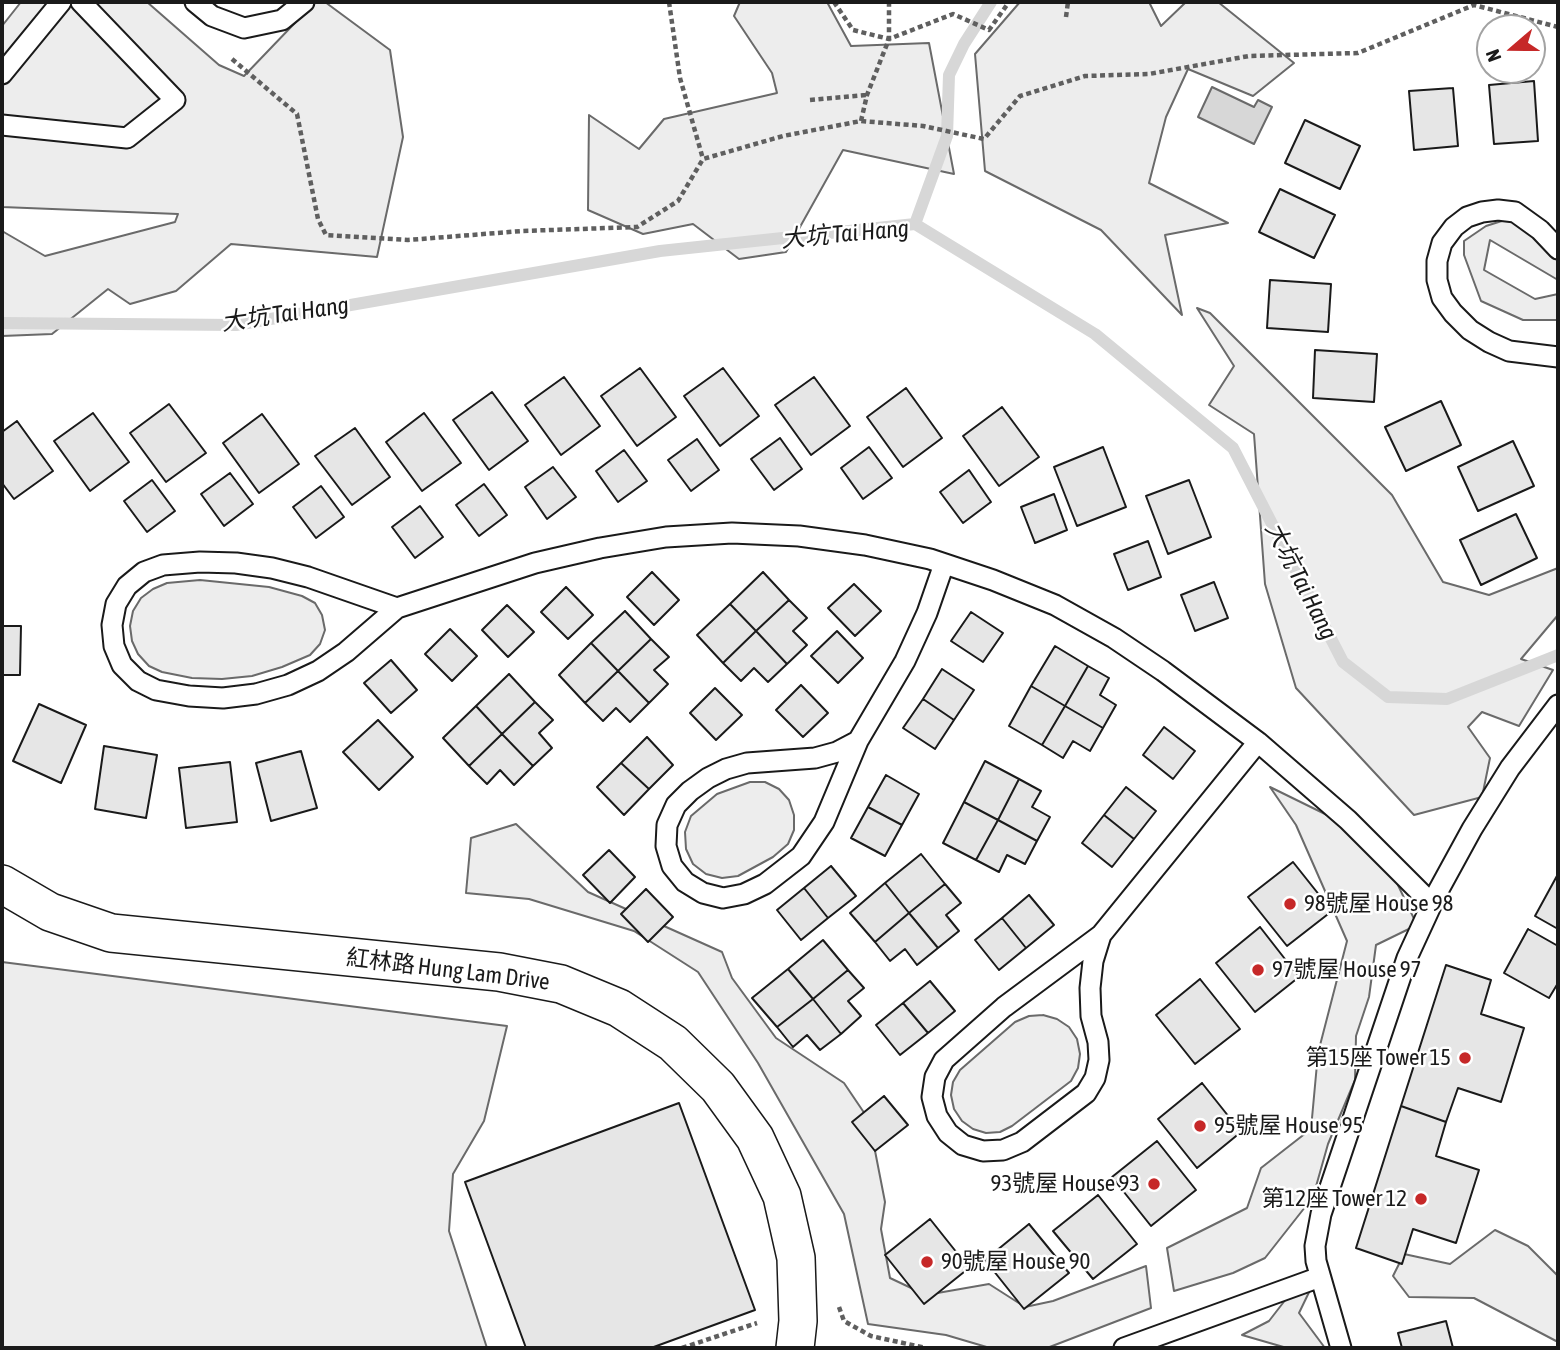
<!DOCTYPE html>
<meta charset="utf-8">
<style>
body{margin:0}
#map{position:relative;width:1560px;height:1350px;overflow:hidden;background:#fff;font-family:"Asap Condensed",sans-serif}
canvas{display:block}
.frame{position:absolute;inset:0;border:4px solid #1a1a1a;pointer-events:none}
.north{position:absolute;left:1476px;top:14px;width:70px;height:70px;box-sizing:border-box;background:#fff;border:2px solid #a3a3a3;border-radius:50%;rotate:250deg;font-size:19px;font-weight:700;line-height:28px;text-align:center;color:#1a1a1a}
.north::after{content:'';display:block;margin:auto;width:24px;height:32px;background:#c62828;clip-path:polygon(50% 0,100% 100%,50% 72%,0 100%)}
</style>
<div id="map">
<canvas width="1560" height="1350"></canvas>
<div class="frame"></div>
<div class="north">N</div>
</div>
<script>
const ctx = document.querySelector('canvas').getContext('2d');
ctx.lineJoin = 'round';
function fill(path, color) { ctx.fillStyle = color; ctx.fill(path, 'evenodd'); }
const shape = rows => new Path2D(rows.map(r => 'M' + r).join(''));
function stroke(path, color, width, dash) { ctx.strokeStyle = color; ctx.lineWidth = width; ctx.lineCap = dash ? 'butt' : 'round'; ctx.setLineDash(dash || []); ctx.stroke(path); }
function drawText(font, color, halo, rows, align = 'center') {
  ctx.font = font + ' "Asap Condensed","Noto Sans TC",sans-serif'; ctx.lineWidth = 5; ctx.setLineDash([]); ctx.textBaseline = 'middle'; ctx.strokeStyle = halo; ctx.fillStyle = color; for (const [text, x, y, turn = 0] of rows) {
    ctx.save(); ctx.translate(x, y); ctx.rotate((+turn || 0) * Math.PI / 180); ctx.textAlign = isNaN(turn) ? turn : align; if (halo) ctx.strokeText(text, 0, 0); ctx.fillText(text, 0, 0); ctx.restore();
  }
}
const built = shape([
 [21,2,147,2,219,65,244,76,315,2,325,2,390,50,403,137,377,257,231,244,176,291,130,304,108,289,52,334,2,336,2,231,45,256,175,222,178,214,2,207,2,26,21,2],
 [740,2,827,2,851,46,929,43,954,174,843,150,786,252,739,259,693,224,643,234,588,210,589,115,639,149,664,119,777,93,772,73,734,16,740,2],
 [1020,2,1149,2,1161,26,1186,2,1218,2,1294,63,1253,96,1188,69,1166,117,1149,183,1228,223,1165,235,1182,315,1101,230,985,171,975,54,1020,2],
 [1527,213,1558,239,1558,280,1490,240,1484,270,1535,299,1558,294,1558,320,1523,320,1481,301,1464,255,1464,241,1486,226,1527,213],
 [1197,308,1210,313,1392,495,1443,582,1489,595,1558,568,1558,615,1521,659,1553,670,1519,726,1482,712,1468,727,1490,758,1482,797,1414,815,1296,688,1265,584,1254,434,1209,405,1234,366,1197,308],
 [200,580,269,587,302,596,315,603,322,615,325,630,320,644,310,655,282,667,252,676,222,679,192,678,162,672,149,666,138,654,132,641,130,626,133,611,141,598,153,589,167,583,200,580],
 [750,782,765,782,779,789,789,800,794,815,794,830,788,844,773,857,738,876,722,878,706,874,693,864,686,849,685,832,691,816,717,794,750,782],
 [1270,787,1376,839,1417,925,1376,945,1369,997,1356,1036,1355,1080,1328,1144,1313,1197,1265,1258,1233,1273,1174,1291,1167,1248,1247,1208,1261,1168,1311,1129,1318,1053,1347,941,1296,825,1270,787],
 [516,824,588,892,722,952,732,978,776,1038,844,1083,869,1120,885,1202,881,1229,890,1278,926,1295,989,1284,1025,1307,1053,1301,1146,1266,1151,1308,1047,1348,990,1348,946,1335,868,1324,844,1214,758,1063,698,972,634,931,529,899,466,893,471,838,516,824],
 [2,962,507,1026,484,1121,453,1174,449,1231,487,1348,2,1348,2,962],
 [1043,1015,1057,1019,1069,1027,1077,1039,1080,1054,1078,1068,1071,1081,1012,1126,1000,1132,986,1133,973,1129,962,1121,954,1109,951,1095,953,1082,960,1070,1015,1022,1029,1016,1043,1015],
 [1495,1230,1528,1246,1558,1276,1558,1342,1474,1298,1409,1297,1393,1276,1404,1254,1450,1264,1495,1230],
 [1313,1284,1299,1313,1325,1348,1287,1348,1242,1335,1269,1321,1293,1290,1313,1284]
]);
fill(built, '#ededed');
stroke(built, '#6a6a6a', 2);
const water = shape([
 [1212,87,1254,107,1258,100,1272,107,1254,144,1198,117,1212,87]
]);
fill(water, '#d7d7d7');
stroke(water, '#6a6a6a', 2);
stroke(shape([
 [915,224,947,136,949,75,964,44,991,2],
 [2,323,236,325,660,251,915,224,1095,334,1233,448,1343,662,1388,697,1447,699,1558,655]
]), '#d7d7d7', 12);
const building = shape([
 [1534,81,1538,141,1494,144,1489,85,1534,81],
 [1453,88,1458,146,1414,150,1409,91,1453,88],
 [1305,120,1360,146,1340,189,1285,163,1305,120],
 [1280,189,1335,215,1314,258,1259,232,1280,189],
 [1270,280,1331,284,1328,332,1267,328,1270,280],
 [1315,350,1377,354,1374,402,1313,398,1315,350],
 [640,368,676,417,637,446,601,396,640,368],
 [723,368,759,416,720,446,684,396,723,368],
 [564,377,600,426,561,455,525,405,564,377],
 [814,377,850,426,811,455,775,405,814,377],
 [906,388,942,438,903,467,867,417,906,388],
 [492,392,528,441,489,470,453,420,492,392],
 [1441,401,1461,445,1406,471,1385,427,1441,401],
 [169,404,206,453,166,482,130,433,169,404],
 [1002,407,1039,457,999,486,963,436,1002,407],
 [93,413,129,462,90,491,54,441,93,413],
 [424,413,461,463,422,491,386,442,424,413],
 [262,414,299,464,259,493,223,443,262,414],
 [17,421,53,471,14,499,2,483,2,432,17,421],
 [355,428,390,477,352,505,315,456,355,428],
 [780,438,802,469,774,490,751,459,780,438],
 [697,439,719,470,691,491,668,460,697,439],
 [1513,441,1534,486,1478,511,1458,467,1513,441],
 [869,447,892,478,863,499,841,468,869,447],
 [1103,447,1126,507,1077,526,1054,467,1103,447],
 [624,450,647,481,618,502,596,471,624,450],
 [553,467,576,497,547,519,525,487,553,467],
 [969,470,991,502,963,523,940,492,969,470],
 [230,473,253,504,224,526,201,494,230,473],
 [152,480,175,511,147,532,124,501,152,480],
 [1189,480,1211,537,1168,554,1146,496,1189,480],
 [484,484,507,515,479,536,456,505,484,484],
 [321,486,344,517,316,538,293,507,321,486],
 [1054,494,1067,530,1035,543,1021,507,1054,494],
 [420,506,443,537,415,558,392,527,420,506],
 [1516,514,1537,558,1481,585,1460,540,1516,514],
 [1148,541,1161,577,1128,590,1114,554,1148,541],
 [652,572,679,600,654,625,627,597,652,572],
 [763,572,789,600,756,631,730,604,763,572],
 [1214,582,1228,618,1195,631,1181,595,1214,582],
 [854,584,881,611,855,636,828,608,854,584],
 [566,587,593,615,568,639,541,612,566,587],
 [789,600,807,618,793,631,807,645,787,664,756,631,789,600],
 [730,604,756,631,723,663,697,635,730,604],
 [507,605,534,632,508,657,482,630,507,605],
 [625,611,651,639,618,671,591,643,625,611],
 [971,612,1003,633,983,662,951,641,971,612],
 [2,626,21,626,20,675,2,675,2,626],
 [450,629,477,656,452,681,425,654,450,629],
 [756,631,787,664,768,682,754,668,741,681,723,663,756,631],
 [837,631,863,658,838,683,811,656,837,631],
 [651,639,669,657,654,670,668,684,649,703,618,671,651,639],
 [591,643,618,671,585,703,559,675,591,643],
 [1055,646,1088,666,1065,706,1031,686,1055,646],
 [391,660,417,690,391,713,364,683,391,660],
 [1088,666,1109,678,1100,695,1116,705,1103,728,1065,706,1088,666],
 [942,669,974,690,954,720,923,699,942,669],
 [618,671,649,703,630,722,616,708,603,721,585,703,618,671],
 [509,674,535,702,502,734,476,706,509,674],
 [801,685,828,713,803,737,776,710,801,685],
 [1031,686,1065,706,1042,745,1009,726,1031,686],
 [715,688,742,715,716,740,690,713,715,688],
 [923,699,954,720,935,749,903,728,923,699],
 [535,702,553,720,539,733,552,748,533,766,502,734,535,702],
 [39,704,86,725,61,783,13,761,39,704],
 [476,706,502,734,469,766,443,738,476,706],
 [1065,706,1103,728,1090,751,1073,741,1063,758,1042,745,1065,706],
 [378,720,413,757,379,790,343,752,378,720],
 [1164,727,1195,751,1173,779,1143,755,1164,727],
 [502,734,533,766,514,785,500,770,487,784,469,766,502,734],
 [647,737,673,765,649,789,621,763,647,737],
 [104,746,157,755,146,818,95,809,104,746],
 [301,751,317,808,271,821,256,763,301,751],
 [985,761,1019,779,998,820,964,802,985,761],
 [230,762,237,822,186,828,179,768,230,762],
 [621,763,649,789,624,815,597,787,621,763],
 [886,775,919,794,902,825,868,807,886,775],
 [1019,779,1041,791,1032,807,1050,817,1037,841,998,820,1019,779],
 [1126,787,1156,811,1134,839,1104,815,1126,787],
 [964,802,998,820,976,860,943,843,964,802],
 [868,807,902,825,885,856,851,838,868,807],
 [1104,815,1134,839,1112,867,1082,843,1104,815],
 [998,820,1037,841,1025,864,1007,855,999,872,976,860,998,820],
 [609,850,635,877,610,903,583,875,609,850],
 [921,854,945,884,909,913,885,883,921,854],
 [1293,862,1332,911,1287,946,1248,897,1293,862],
 [831,866,856,896,828,918,804,888,831,866],
 [1558,874,1558,929,1535,916,1558,874],
 [885,883,909,913,875,942,850,913,885,883],
 [945,884,961,903,946,915,959,931,938,948,909,913,945,884],
 [804,888,828,918,801,940,777,910,804,888],
 [646,889,673,917,648,942,621,914,646,889],
 [1029,895,1054,925,1026,948,1002,918,1029,895],
 [909,913,938,948,917,965,905,949,890,961,875,942,909,913],
 [1002,918,1026,948,999,970,975,940,1002,918],
 [1260,927,1299,977,1255,1012,1216,963,1260,927],
 [1528,929,1558,946,1558,983,1549,998,1504,973,1528,929],
 [823,940,848,970,813,999,788,969,823,940],
 [1446,965,1491,980,1481,1014,1524,1028,1501,1102,1458,1088,1446,1122,1401,1106,1446,965],
 [788,969,813,999,777,1027,752,998,788,969],
 [848,970,864,988,848,1001,861,1016,841,1034,813,999,848,970],
 [1200,979,1240,1029,1195,1064,1156,1015,1200,979],
 [930,981,955,1011,928,1033,903,1003,930,981],
 [813,999,841,1034,820,1050,807,1035,793,1047,777,1027,813,999],
 [903,1003,928,1033,900,1055,876,1025,903,1003],
 [1202,1083,1241,1132,1197,1168,1158,1119,1202,1083],
 [884,1096,908,1125,875,1151,852,1122,884,1096],
 [679,1103,755,1310,651,1348,526,1348,465,1182,679,1103],
 [1401,1106,1446,1122,1436,1156,1479,1170,1456,1243,1413,1229,1402,1264,1356,1248,1401,1106],
 [1157,1141,1196,1190,1151,1226,1112,1177,1157,1141],
 [1098,1195,1137,1244,1093,1279,1053,1231,1098,1195],
 [930,1219,969,1268,924,1304,885,1255,930,1219],
 [1029,1224,1069,1273,1024,1309,985,1260,1029,1224],
 [1446,1321,1453,1348,1402,1348,1398,1333,1446,1321]
]);
fill(building, '#e6e6e6');
stroke(building, '#1a1a1a', 2);
const lane = shape([
 [195,2,212,16,244,28,282,20,304,2],
 [2,74,61,2],
 [2,125,127,138,175,100,81,2],
 [1558,249,1540,230,1515,212,1498,210,1482,212,1467,217,1454,227,1442,243,1437,261,1437,280,1442,298,1453,313,1470,330,1489,342,1509,351,1558,357],
 [397,608,308,577,272,568,236,563,200,562,163,565,144,572,127,586,116,604,112,625,114,646,122,665,138,681,156,690,189,696,223,698,256,694,288,685,318,671,346,652,397,608,535,563,600,548,666,537,732,533,799,536,865,545,930,559,993,580,1055,605,1114,638,1163,671,1258,742,1348,820,1432,904],
 [858,741,837,752,815,758,747,763,726,769,708,778,690,791,676,805,667,825,666,846,672,866,685,882,703,893,723,898,744,894,765,884,801,856,824,822,858,741,905,661,927,613,944,564],
 [1101,935,1093,961,1090,988,1091,1016,1098,1042,1099,1060,1095,1078,1086,1093,1022,1142,1003,1150,983,1151,963,1145,948,1133,937,1116,932,1097,935,1077,944,1060,1004,1007,1101,935,1258,742],
 [1124,1348,1320,1277],
 [1341,1348,1316,1261,1315,1246,1321,1214,1407,958,1437,893,1472,829,1510,768,1558,705]
]);
const street = shape([
 [2,884,50,912,111,933,499,972,561,984,619,1008,673,1043,718,1087,755,1138,782,1196,796,1258,798,1321,795,1348]
]);
stroke(lane, '#1a1a1a', 23);
stroke(street, '#1a1a1a', 40);
stroke(shape([
 [669,2,680,78,703,159],
 [834,2,853,30,889,39,953,14,989,30,1009,2],
 [1066,17,1068,2],
 [232,59,297,114,318,219,326,235,408,240,522,231,637,227,678,201,703,159,783,136,861,121,923,126,984,139,1020,96,1085,76,1149,74,1249,56,1358,53,1474,5,1558,27],
 [810,100,867,95],
 [861,121,867,95,889,39,889,2],
 [839,1307,844,1321,871,1336,926,1348],
 [682,1348,757,1323]
]), '#5f5f5f', 4.5, [5, 3.5]);
stroke(lane, '#fff', 19);
stroke(street, '#fff', 37);
for (const [x, y, r, color] of [
 [1290,904,7,"#c62828"],
 [1258,970,7,"#c62828"],
 [1465,1058,7,"#c62828"],
 [1200,1126,7,"#c62828"],
 [1154,1184,7,"#c62828"],
 [1421,1199,7,"#c62828"],
 [927,1262,7,"#c62828"]
]) { const dot = new Path2D(); dot.arc(x, y, r, 0, 2 * Math.PI); ctx.fillStyle = color; ctx.fill(dot); stroke(dot, '#fff', 2.5); }
drawText('23px', '#1a1a1a', '#fff', [
 ["98號屋 House 98",1304,904],
 ["97號屋 House 97",1272,970],
 ["第15座 Tower 15",1451,1058,"right"],
 ["95號屋 House 95",1214,1126],
 ["93號屋 House 93",1140,1184,"right"],
 ["第12座 Tower 12",1407,1199,"right"],
 ["90號屋 House 90",941,1262]
], 'left');
drawText('23px', '#1a1a1a', '#fff', [
 ["紅林路 Hung Lam Drive",448,970,7]
]);
drawText('italic 24px', '#1a1a1a', '#fff', [
 ["大坑 Tai Hang",845,234,-5],
 ["大坑 Tai Hang",285,314,-8],
 ["大坑 Tai Hang",1301,581,63]
]);
</script>
